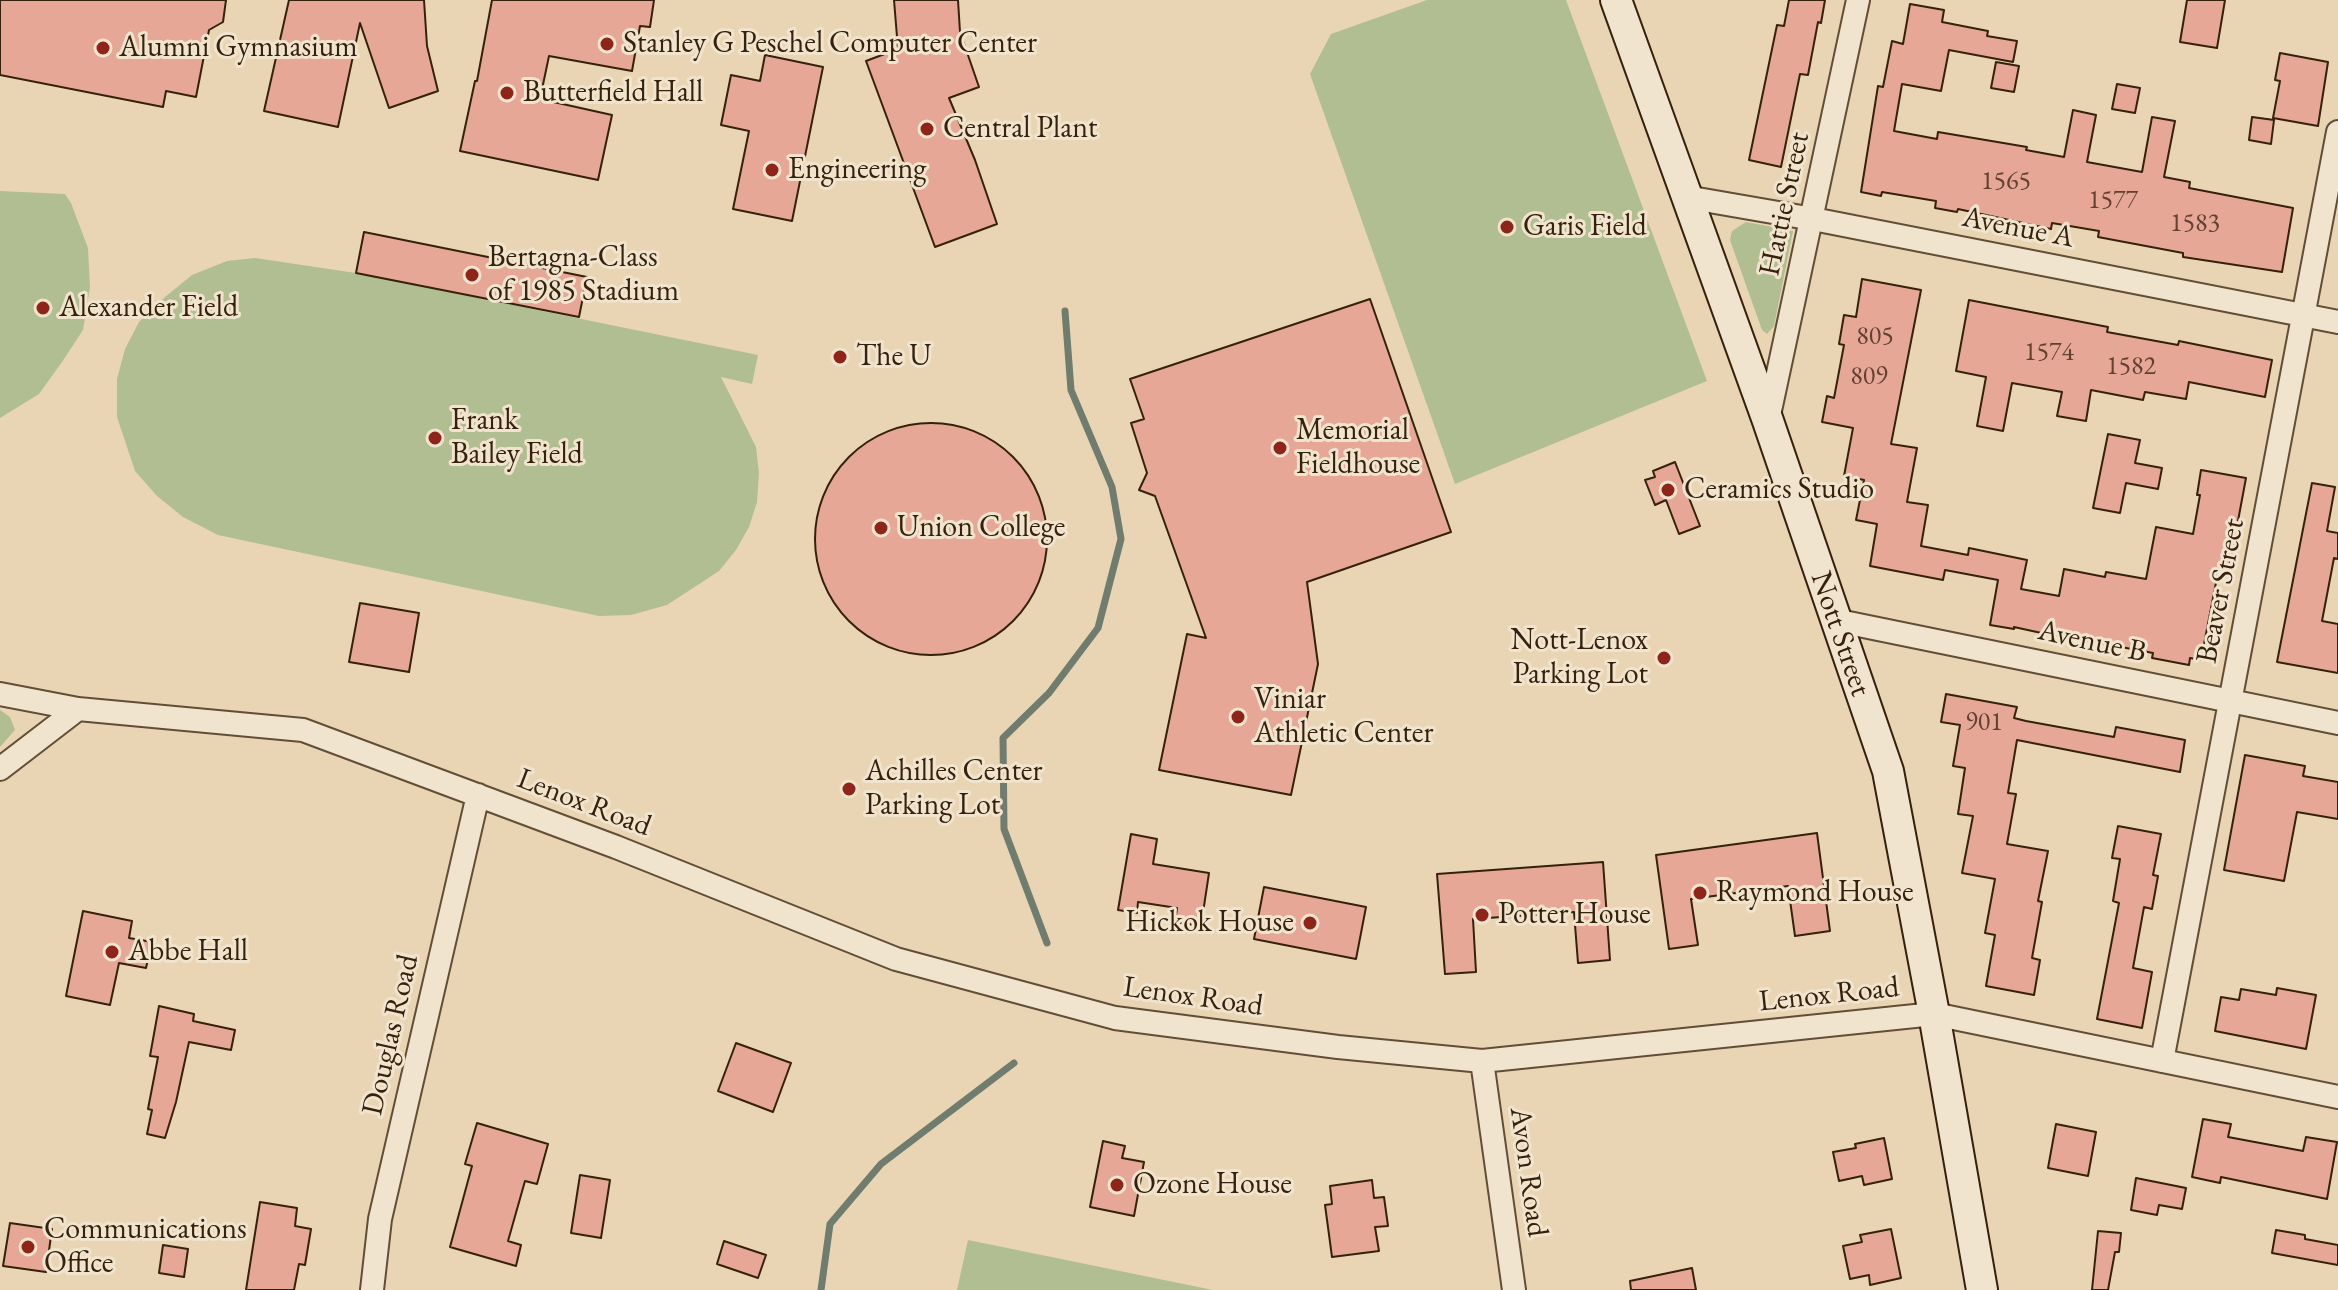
<!DOCTYPE html>
<style>
body{margin:0}
canvas{display:block;background:#e9d5b3}
</style>
<canvas width="2338" height="1290"></canvas>
<script>
const ctx = document.querySelector('canvas').getContext('2d');
ctx.lineJoin = 'round';
function fill(path, color) { ctx.fillStyle = color; ctx.fill(path, 'evenodd'); }
const shape = rows => new Path2D(rows.map(r => 'M' + r).join(''));
function stroke(path, color, width, dash) { ctx.strokeStyle = color; ctx.lineWidth = width; ctx.lineCap = dash ? 'butt' : 'round'; ctx.setLineDash(dash || []); ctx.stroke(path); }
function drawText(font, color, halo, rows, align = 'center') {
  ctx.font = font + ' "EB Garamond",serif'; ctx.lineWidth = 6; ctx.setLineDash([]); ctx.textBaseline = 'middle'; ctx.strokeStyle = halo; ctx.fillStyle = color; for (const [text, x, y, turn = 0] of rows) {
    ctx.save(); ctx.translate(x, y); ctx.rotate((+turn || 0) * Math.PI / 180); ctx.textAlign = isNaN(turn) ? turn : align; if (halo) ctx.strokeText(text, 0, 0); ctx.fillText(text, 0, 0); ctx.restore();
  }
}
fill(shape([
 [1427,0,1566,0,1707,381,1455,484,1310,74,1331,34],
 [0,191,65,194,71,203,88,248,90,287,83,330,62,362,39,394,0,418],
 [1746,222,1793,231,1774,326,1767,334,1762,330,1730,240,1732,231],
 [255,258,356,273,758,355,752,384,721,377,756,447,759,473,757,502,749,527,736,550,719,571,667,605,631,615,599,616,218,535,183,517,157,496,135,471,117,417,117,379,125,349,139,322,165,297,192,275,227,261],
 [0,710,10,717,15,730,0,747],
 [968,1240,1213,1290,957,1290]
]), '#b1be91');
stroke(shape([
 [1047,943,1004,829,1003,738,1049,693,1098,628,1121,539,1112,487,1071,390,1065,311],
 [821,1290,830,1224,881,1164,1014,1063]
]), '#707c6e', 7);
const building = shape([
 [0,0,226,0,223,22,209,30,196,97,166,91,163,107,0,75,0,0],
 [289,0,424,0,427,46,438,91,389,108,360,23,338,127,264,111,289,0],
 [492,0,654,0,650,27,640,26,632,71,549,56,540,99,612,115,598,180,460,151,475,81,477,81,492,0],
 [894,0,958,0,960,32,979,87,949,98,975,160,997,224,935,247,866,61,898,49,894,0],
 [1789,0,1825,0,1821,23,1818,22,1808,75,1800,74,1781,167,1749,160,1777,25,1784,26,1789,0],
 [2187,0,2225,0,2217,48,2180,42,2187,0],
 [1910,4,1944,10,1942,22,1988,31,1987,36,2017,41,2013,62,1949,50,1941,91,1902,84,1894,131,1937,139,1938,132,2027,147,2026,150,2064,157,2073,110,2096,115,2087,162,2142,172,2152,117,2175,121,2164,177,2190,182,2189,188,2293,208,2282,272,2183,257,2183,253,2098,237,2099,231,2052,223,2051,229,1958,209,1957,212,1935,208,1936,201,1882,192,1881,196,1861,192,1878,86,1883,87,1892,41,1903,44,1910,4],
 [2280,53,2328,62,2318,126,2273,118,2280,81,2275,80,2280,53],
 [765,55,823,67,792,221,733,209,749,131,721,125,731,75,760,81,765,55],
 [1996,62,2019,66,2014,92,1991,88,1996,62],
 [2117,84,2140,88,2135,113,2112,109,2117,84],
 [2252,117,2274,120,2271,144,2249,140,2252,117],
 [364,232,587,277,579,317,356,273,364,232],
 [1862,279,1921,290,1891,444,1917,448,1907,502,1928,505,1921,546,1968,555,1969,548,2027,560,2021,589,2059,596,2064,569,2105,577,2106,572,2146,579,2156,527,2193,534,2200,495,2197,495,2201,470,2246,478,2229,569,2219,567,2201,660,2190,658,2189,665,2152,658,2153,653,2078,639,2078,641,2014,627,2014,629,1990,625,1998,580,1945,570,1943,580,1870,566,1877,524,1856,520,1864,480,1844,476,1853,428,1822,422,1827,396,1834,398,1844,345,1839,344,1844,315,1856,317,1862,279],
 [1370,299,1451,532,1307,582,1318,664,1291,795,1159,770,1187,634,1206,638,1155,496,1139,490,1147,473,1131,423,1144,419,1130,379,1370,299],
 [1969,300,2108,327,2107,332,2178,345,2179,341,2272,360,2265,397,2189,382,2186,399,2145,392,2143,400,2091,390,2086,421,2057,416,2062,392,2012,383,2003,431,1977,426,1986,377,1956,371,1969,300],
 '815 539a116 116 0 1 1 232 0a116 116 0 1 1-232 0Z',
 [2108,434,2140,440,2135,463,2162,468,2158,489,2126,483,2120,513,2093,508,2108,434],
 [1675,462,1700,526,1679,534,1666,500,1655,505,1645,480,1655,477,1653,471,1675,462],
 [2312,483,2335,487,2327,531,2338,533,2338,559,2334,558,2322,621,2338,624,2338,673,2277,662,2312,483],
 [360,603,419,613,409,672,349,662,360,603],
 [1946,694,2017,707,2014,718,2026,721,2114,737,2116,727,2185,740,2180,772,2017,740,2008,793,2016,794,2007,844,2048,851,2038,901,2042,902,2032,958,2040,960,2034,995,1986,986,1995,935,1985,933,1995,879,1962,873,1973,816,1958,814,1965,768,1953,766,1960,725,1941,722,1946,694],
 [2245,755,2305,766,2303,776,2338,782,2338,819,2297,812,2284,881,2224,870,2245,755],
 [2118,826,2161,834,2153,875,2158,876,2152,909,2144,907,2133,968,2152,972,2142,1028,2097,1019,2119,903,2113,901,2120,859,2112,858,2118,826],
 [1817,833,1830,931,1795,936,1788,886,1691,899,1698,945,1669,949,1656,855,1817,833],
 [1131,834,1157,839,1153,864,1209,873,1201,926,1175,922,1177,908,1138,902,1137,913,1118,910,1131,834],
 [1603,862,1610,960,1578,963,1574,912,1473,919,1476,972,1445,974,1437,874,1603,862],
 [1264,887,1366,907,1356,959,1254,939,1264,887],
 [83,911,132,921,129,938,152,942,146,968,119,963,110,1005,66,996,83,911],
 [2277,988,2316,995,2306,1049,2215,1031,2221,997,2239,1000,2241,989,2276,995,2277,988],
 [159,1006,194,1014,193,1021,235,1030,231,1050,189,1042,176,1102,165,1138,147,1134,152,1110,148,1109,158,1057,150,1056,159,1006],
 [736,1043,791,1063,773,1112,718,1091,736,1043],
 [2203,1119,2231,1124,2228,1137,2303,1151,2306,1137,2337,1142,2327,1199,2221,1177,2220,1183,2192,1177,2203,1119],
 [477,1123,548,1144,537,1184,525,1181,508,1241,521,1245,516,1266,450,1247,472,1166,465,1164,477,1123],
 [2056,1124,2096,1132,2088,1176,2048,1168,2056,1124],
 [1884,1138,1892,1179,1864,1185,1862,1176,1839,1181,1833,1152,1856,1148,1855,1144,1884,1138],
 [1103,1141,1125,1146,1122,1158,1144,1162,1134,1216,1090,1207,1103,1141],
 [580,1175,610,1180,601,1238,571,1233,580,1175],
 [2136,1178,2186,1188,2182,1209,2159,1205,2157,1215,2131,1210,2136,1178],
 [1372,1180,1374,1198,1384,1197,1388,1226,1375,1227,1379,1251,1332,1257,1325,1205,1332,1204,1330,1186,1372,1180],
 [260,1202,297,1208,295,1226,311,1229,305,1265,299,1264,294,1290,246,1290,260,1202],
 [10,1223,52,1229,46,1272,3,1266,10,1223],
 [1891,1229,1901,1278,1870,1285,1869,1275,1850,1279,1843,1246,1862,1242,1860,1235,1891,1229],
 [2276,1230,2305,1235,2305,1239,2338,1245,2338,1265,2272,1253,2276,1230],
 [2098,1231,2121,1233,2119,1252,2115,1252,2108,1290,2092,1290,2098,1231],
 [724,1241,766,1255,758,1278,717,1264,724,1241],
 [163,1245,188,1249,184,1277,159,1273,163,1245],
 [1692,1268,1696,1290,1631,1290,1630,1281,1692,1268]
]);
fill(building, '#e6a797');
stroke(building, '#35210c', 2);
const minor = shape([
 [1686,197,1813,219,2338,322],
 [1768,420,1858,0],
 [1834,620,2338,723],
 [0,694,78,709,303,730,616,847,896,959,1115,1018,1338,1047,1482,1061,1934,1014,2338,1097],
 [0,769,78,709],
 [1482,1061,1514,1290],
 [2162,1061,2338,132],
 [372,1290,380,1219,478,795]
]);
const secondary = shape([
 [1616,0,1768,421,1888,771,1934,1014,1982,1290]
]);
stroke(minor, '#624e36', 26);
stroke(secondary, '#35210c', 34);
stroke(minor, '#f1e4ce', 22);
stroke(secondary, '#f1e4ce', 30);
for (const [x, y, r, color] of [
 [607,44,8,"#8f2418"],
 [103,48,8,"#8f2418"],
 [507,93,8,"#8f2418"],
 [927,129,8,"#8f2418"],
 [772,170,8,"#8f2418"],
 [1507,227,8,"#8f2418"],
 [472,275,8,"#8f2418"],
 [43,308,8,"#8f2418"],
 [840,357,8,"#8f2418"],
 [435,438,8,"#8f2418"],
 [1280,448,8,"#8f2418"],
 [1668,490,8,"#8f2418"],
 [881,528,8,"#8f2418"],
 [1664,658,8,"#8f2418"],
 [1238,717,8,"#8f2418"],
 [849,789,8,"#8f2418"],
 [1700,893,8,"#8f2418"],
 [1482,915,8,"#8f2418"],
 [1310,923,8,"#8f2418"],
 [112,952,8,"#8f2418"],
 [1117,1185,8,"#8f2418"],
 [28,1247,8,"#8f2418"]
]) { const dot = new Path2D(); dot.arc(x, y, r, 0, 2 * Math.PI); ctx.fillStyle = color; ctx.fill(dot); stroke(dot, '#f1e4ce', 3); }
drawText('26px', '#61422f', null, [
 ["1565",2006,182],
 ["1577",2113,201],
 ["1583",2195,224],
 ["805",1875,337],
 ["1574",2049,353],
 ["1582",2131,367],
 ["809",1869,377],
 ["901",1984,723]
]);
drawText('30px', '#35210c', '#f1e4ce', [
 ["Stanley G Peschel Computer Center",623,44],
 ["Alumni Gymnasium",119,48],
 ["Butterfield Hall",523,93],
 ["Central Plant",943,129],
 ["Engineering",788,170],
 ["Garis Field",1523,227],
 ["Bertagna-Class",488,258],
 ["of 1985 Stadium",488,292],
 ["Alexander Field",59,308],
 ["The U",856,357],
 ["Frank",451,421],
 ["Bailey Field",451,455],
 ["Memorial",1296,431],
 ["Fieldhouse",1296,465],
 ["Ceramics Studio",1684,490],
 ["Union College",897,528],
 ["Nott-Lenox",1648,641,"right"],
 ["Parking Lot",1648,675,"right"],
 ["Viniar",1254,700],
 ["Athletic Center",1254,734],
 ["Achilles Center",865,772],
 ["Parking Lot",865,806],
 ["Raymond House",1716,893],
 ["Potter House",1498,915],
 ["Hickok House",1294,923,"right"],
 ["Abbe Hall",128,952],
 ["Ozone House",1133,1185],
 ["Communications",44,1230],
 ["Office",44,1264]
], 'left');
drawText('30px', '#35210c', '#f1e4ce', [
 ["Hattie Street",1785,204,-78],
 ["Avenue A",2018,228,11],
 ["Beaver Street",2221,591,-79],
 ["Nott Street",1840,634,71],
 ["Avenue B",2092,642,12],
 ["Lenox Road",584,803,21],
 ["Lenox Road",1829,995,-6],
 ["Lenox Road",1193,997,8],
 ["Douglas Road",391,1035,-77],
 ["Avon Road",1528,1172,82]
]);
</script>
